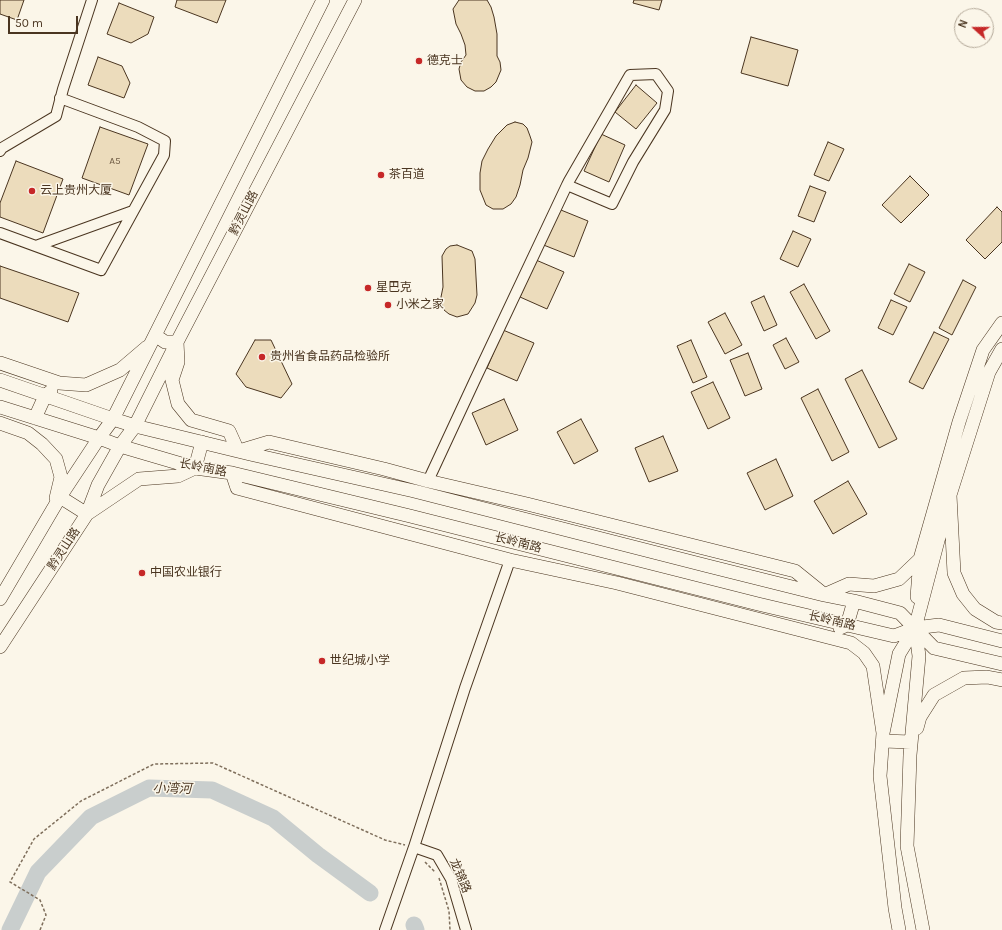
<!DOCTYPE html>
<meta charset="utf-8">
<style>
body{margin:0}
#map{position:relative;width:1002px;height:930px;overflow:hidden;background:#fbf6e9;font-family:Karla,sans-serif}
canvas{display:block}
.north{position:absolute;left:954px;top:8px;width:40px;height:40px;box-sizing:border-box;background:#fbf6e9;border:1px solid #b4a999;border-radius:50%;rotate:291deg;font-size:11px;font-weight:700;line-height:16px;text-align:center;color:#4a3520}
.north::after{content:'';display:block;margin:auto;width:14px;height:18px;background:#c62828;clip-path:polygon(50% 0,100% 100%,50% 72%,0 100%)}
.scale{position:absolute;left:8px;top:16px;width:70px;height:18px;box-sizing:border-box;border:2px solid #4a3520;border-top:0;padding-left:5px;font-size:12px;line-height:14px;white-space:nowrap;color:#4a3520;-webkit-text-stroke:3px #fbf6e9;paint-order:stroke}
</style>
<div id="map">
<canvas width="1002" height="930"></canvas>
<div class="north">N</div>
<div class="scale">50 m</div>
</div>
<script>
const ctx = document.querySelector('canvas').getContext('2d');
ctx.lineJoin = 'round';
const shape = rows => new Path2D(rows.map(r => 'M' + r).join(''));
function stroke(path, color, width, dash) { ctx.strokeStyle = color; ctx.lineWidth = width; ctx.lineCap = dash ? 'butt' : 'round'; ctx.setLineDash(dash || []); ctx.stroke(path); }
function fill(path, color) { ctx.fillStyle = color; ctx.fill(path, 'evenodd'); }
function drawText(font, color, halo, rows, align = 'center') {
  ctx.font = font + ' Karla,"Noto Sans SC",sans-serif'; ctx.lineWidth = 3; ctx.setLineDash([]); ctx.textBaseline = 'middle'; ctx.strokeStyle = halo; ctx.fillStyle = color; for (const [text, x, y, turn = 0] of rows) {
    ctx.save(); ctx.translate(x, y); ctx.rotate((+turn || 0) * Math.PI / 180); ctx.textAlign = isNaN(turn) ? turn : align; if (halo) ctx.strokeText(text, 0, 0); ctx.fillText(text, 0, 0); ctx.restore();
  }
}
stroke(shape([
 [414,925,416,930],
 [10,930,38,872,91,817,149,788,212,790,273,818,318,855,370,893]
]), '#c9cecd', 17);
const building = shape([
 [0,0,24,0,17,20,0,14,0,0],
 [177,0,226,0,217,23,175,7,177,0],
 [459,0,487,0,491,7,494,17,497,34,497,56,500,62,501,70,496,82,491,87,484,91,475,91,467,87,461,80,459,69,461,62,466,55,465,45,461,34,456,24,453,9,459,0],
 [634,0,662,0,659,10,633,3,634,0],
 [119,3,154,17,148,34,131,43,107,34,119,3],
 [751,37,798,50,788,86,741,73,751,37],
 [98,57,122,66,130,83,124,98,88,85,98,57],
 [636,85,657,103,636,129,615,112,636,85],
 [515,122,523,124,527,128,530,136,532,142,528,158,523,170,520,185,516,197,511,204,503,209,493,209,486,205,480,190,480,173,482,161,488,149,496,136,507,125,515,122],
 [100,127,148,144,129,195,82,178,100,127],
 [601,134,625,145,609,182,584,171,601,134],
 [828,142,844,149,829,181,814,175,828,142],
 [16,161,63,179,43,233,0,217,0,203,16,161],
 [910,176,929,195,901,223,882,205,910,176],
 [810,186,826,192,814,222,798,216,810,186],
 [997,207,1002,212,1002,242,985,259,966,240,997,207],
 [556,208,588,221,574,257,541,244,556,208],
 [793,231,811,239,798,267,780,259,793,231],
 [457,245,472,251,475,259,477,295,475,303,468,314,457,317,449,314,444,310,442,305,441,297,443,287,442,256,446,249,450,246,457,245],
 [536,260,564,272,547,309,520,297,536,260],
 [909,264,925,272,910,302,894,294,909,264],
 [0,266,79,293,68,322,0,298,0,266],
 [963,280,976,287,952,335,939,328,963,280],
 [804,284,830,331,816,339,790,292,804,284],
 [764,296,777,325,764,331,751,302,764,296],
 [891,300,907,307,893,335,878,328,891,300],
 [725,313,742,345,725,354,708,322,725,313],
 [503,330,534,343,517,381,487,368,503,330],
 [934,332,949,339,923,389,909,382,934,332],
 [786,338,799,362,785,369,773,345,786,338],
 [255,340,271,340,292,384,281,398,246,387,236,374,255,340],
 [691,340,707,377,693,383,677,346,691,340],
 [748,353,762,389,745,396,730,360,748,353],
 [862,370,897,439,879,448,845,379,862,370],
 [713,382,730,418,708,429,691,392,713,382],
 [818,389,849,452,832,461,801,398,818,389],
 [504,399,518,430,486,445,472,413,504,399],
 [581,419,598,451,574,464,557,432,581,419],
 [663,436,678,471,649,482,635,448,663,436],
 [776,459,793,496,765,510,747,473,776,459],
 [848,481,867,514,833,534,814,501,848,481]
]);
fill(building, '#ecdcbc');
stroke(building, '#4a3520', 1);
const minor = shape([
 [0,151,2,148,56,116,63,89,92,0],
 [0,233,101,270,164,155,165,141,138,127,60,98],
 [36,246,133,211],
 [428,481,474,382,567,185,569,181,630,75,656,74,668,91,665,110,633,162,612,204,567,185],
 [414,847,437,855,451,879,466,930],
 [385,930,414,847,465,688,510,560]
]);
const major = shape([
 [355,0,177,342,135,426,250,454,414,491,708,566,824,595,854,601,900,613,934,648,1002,664],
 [155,335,165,342,177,342,178,362,172,380,178,404,191,420,229,431,238,451],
 [1002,349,989,372,950,495,954,573,963,594,975,609,996,622,1002,623],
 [0,363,59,383,86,385,120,370,147,347],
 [0,380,113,419,323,0],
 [0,407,99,438,120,446,135,426,113,419,99,438,60,497,0,599],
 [35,418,45,396,51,391],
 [0,423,28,433,42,444,56,459,61,477,56,498],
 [239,451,269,442,384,469,428,481,527,504,795,571,821,592],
 [195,468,202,442],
 [232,473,237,488,510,560,617,583,851,643,864,653,873,666,883,733],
 [60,497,87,514],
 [87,514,139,479,178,476,195,468],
 [824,595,849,584,874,586,899,579,920,559,959,422,983,350,1002,323],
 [917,597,920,559],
 [915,626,919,656,910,755,907,846,923,930],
 [840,628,847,625,854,601],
 [0,647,87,514,98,485,120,446,195,468,232,473,410,516,758,604,894,636,915,628,939,625,1002,641],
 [917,728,920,717,934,695,964,678,987,677,1002,680],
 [883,741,911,742],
 [899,930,895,908,880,776,883,733,899,654,915,628,950,495]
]);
stroke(minor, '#4a3520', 12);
stroke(major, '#4a3520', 14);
stroke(shape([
 [425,862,435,872],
 [439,878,449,911,450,930],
 [40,930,46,915,40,900,10,882,34,839,81,801,154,764,213,763,385,840,405,845]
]), '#7f6f5c', 1.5, [3, 2]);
stroke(minor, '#fbf6e9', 10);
stroke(major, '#fbf6e9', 13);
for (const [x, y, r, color] of [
 [419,61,4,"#c62828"],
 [381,175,4,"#c62828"],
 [32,191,4,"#c62828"],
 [368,288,4,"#c62828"],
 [388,305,4,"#c62828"],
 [262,357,4,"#c62828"],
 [142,573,4,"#c62828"],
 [322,661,4,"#c62828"]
]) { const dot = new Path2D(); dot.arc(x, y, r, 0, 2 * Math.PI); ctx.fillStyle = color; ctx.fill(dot); stroke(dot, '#fbf6e9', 1.5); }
drawText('10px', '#725f47', null, [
 ["A5",115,161]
]);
drawText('12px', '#4a3520', '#fbf6e9', [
 ["德克士",427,61],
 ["茶百道",389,175],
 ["云上贵州大厦",40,191],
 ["星巴克",376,288],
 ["小米之家",396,305],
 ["贵州省食品药品检验所",270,357],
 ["中国农业银行",150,573],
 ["世纪城小学",330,661]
], 'left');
drawText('12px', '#4a3520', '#fbf6e9', [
 ["黔灵山路",244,213,-63],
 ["长岭南路",203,468,11],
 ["长岭南路",518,543,14],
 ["黔灵山路",64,549,-57],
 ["长岭南路",832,621,13],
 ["龙锦路",460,876,67]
]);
drawText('italic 13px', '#4a3520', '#fbf6e9', [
 ["小湾河",172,789,1]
]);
</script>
